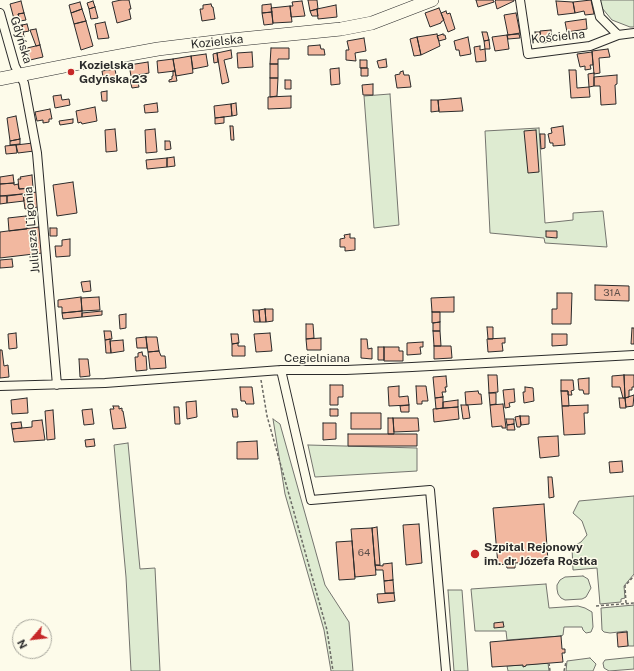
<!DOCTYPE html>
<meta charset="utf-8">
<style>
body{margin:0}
#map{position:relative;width:634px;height:671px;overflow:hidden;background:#fdfbea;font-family:"Public Sans",sans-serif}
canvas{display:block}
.north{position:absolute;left:12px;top:619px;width:40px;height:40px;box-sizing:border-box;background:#fdfbea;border:1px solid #a9a89e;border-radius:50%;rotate:242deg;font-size:11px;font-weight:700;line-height:16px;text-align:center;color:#2b2b2b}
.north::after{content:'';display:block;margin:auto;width:14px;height:18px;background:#c62828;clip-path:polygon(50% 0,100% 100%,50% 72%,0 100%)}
</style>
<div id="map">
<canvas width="634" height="671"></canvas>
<div class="north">N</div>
</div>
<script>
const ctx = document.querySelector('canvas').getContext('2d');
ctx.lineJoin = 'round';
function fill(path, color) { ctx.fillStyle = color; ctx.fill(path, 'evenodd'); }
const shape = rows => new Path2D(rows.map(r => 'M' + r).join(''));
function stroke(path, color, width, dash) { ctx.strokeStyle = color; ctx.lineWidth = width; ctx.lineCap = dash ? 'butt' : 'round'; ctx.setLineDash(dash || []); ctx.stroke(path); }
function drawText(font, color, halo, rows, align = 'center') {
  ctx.font = font + ' "Public Sans",sans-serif'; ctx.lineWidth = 3; ctx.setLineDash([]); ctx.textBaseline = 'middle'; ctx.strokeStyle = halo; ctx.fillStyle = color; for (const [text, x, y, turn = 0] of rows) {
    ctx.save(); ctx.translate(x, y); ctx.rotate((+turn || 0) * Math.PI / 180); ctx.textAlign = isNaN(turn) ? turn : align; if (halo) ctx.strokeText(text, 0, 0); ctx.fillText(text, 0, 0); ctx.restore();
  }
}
const green = shape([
 [599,0,634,0,634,27,630,27,612,20,602,8,599,0],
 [390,94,399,225,374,228,364,96,390,94],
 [539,128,545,223,573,220,573,213,603,211,607,247,545,243,544,238,490,233,485,131,539,128],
 [273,419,280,424,325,585,349,622,353,671,331,671,324,630,285,494,273,419],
 [128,443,140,569,155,568,160,671,131,671,126,577,114,445,128,443],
 [308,445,417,448,417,471,315,477,308,445],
 [634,496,634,574,624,586,625,598,621,599,621,602,600,604,597,568,573,570,572,547,581,542,587,535,582,521,573,513,579,501,634,496],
 [583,576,588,579,591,588,586,597,582,599,565,600,561,598,558,594,557,589,557,585,560,580,565,577,583,576],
 [546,584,549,608,578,606,585,608,592,612,593,627,591,632,586,633,583,630,582,627,564,627,563,635,561,636,507,640,506,631,475,631,471,589,546,584],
 [448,590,462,590,468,671,454,671,448,590],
 [634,605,634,646,628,646,627,631,610,633,604,632,602,630,601,608,634,605],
 [634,657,634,669,609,671,604,668,603,663,605,660,634,657],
 [590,658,596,664,593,671,566,671,567,661,590,658],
 [548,663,549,671,508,671,507,666,548,663]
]);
fill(green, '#deebd1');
stroke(green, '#74746e', 1);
const building = shape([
 [121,0,129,0,131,9,129,9,131,19,117,23,112,2,121,0],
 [308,0,317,0,318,9,310,11,308,0],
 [476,0,493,0,494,2,478,7,476,0],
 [496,0,514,0,514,1,497,9,495,1,496,0],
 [591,0,594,14,585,15,584,11,575,13,573,2,591,0],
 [21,1,24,13,18,14,19,17,14,19,10,4,21,1],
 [93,1,95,7,89,9,87,3,93,1],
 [302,1,305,16,291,17,290,6,293,6,292,2,302,1],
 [556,1,573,2,575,13,558,15,556,1],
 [80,2,82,9,71,13,69,5,80,2],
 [211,4,212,7,213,7,215,19,202,21,200,9,203,9,203,5,211,4],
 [271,4,272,12,262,13,262,5,271,4],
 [336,5,337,17,318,19,317,9,336,5],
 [290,6,292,22,273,23,271,8,290,6],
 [95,7,98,18,91,19,89,9,95,7],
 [439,8,444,20,441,22,441,23,430,27,425,13,439,8],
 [82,9,86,21,74,24,71,13,82,9],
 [317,9,318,16,312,16,310,11,317,9],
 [446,11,447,14,450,13,455,29,448,32,441,13,446,11],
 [272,12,273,24,264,25,262,13,272,12],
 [24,13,26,20,20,21,18,14,24,13],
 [516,13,520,33,508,35,504,15,516,13],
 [586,19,587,29,567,32,565,22,586,19],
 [86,21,93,46,81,50,74,24,86,21],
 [105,22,109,38,98,39,95,24,105,22],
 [27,24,29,31,24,32,22,25,27,24],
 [22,25,24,37,20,38,16,26,22,25],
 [36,29,40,45,36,46,30,30,36,29],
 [551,30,552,42,541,43,540,31,551,30],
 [482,32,487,32,489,40,484,41,482,32],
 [535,32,540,32,541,42,537,43,535,32],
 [437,34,440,46,421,55,417,37,437,34],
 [443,34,443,35,445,35,446,39,439,41,437,36,443,34],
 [519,34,520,38,508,39,507,35,519,34],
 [507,35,509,49,495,51,492,37,507,35],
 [417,37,421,55,414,56,410,39,417,37],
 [468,37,471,54,460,56,459,50,456,50,454,41,468,37],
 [364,38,366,51,355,53,356,61,346,60,346,50,349,50,347,41,364,38],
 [489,40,490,49,485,49,484,41,489,40],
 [40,45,43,57,30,60,27,48,40,45],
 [320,45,321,49,324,49,325,55,308,55,308,46,320,45],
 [480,46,480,50,485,49,486,61,476,62,474,47,480,46],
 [271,48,289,48,289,59,278,59,278,64,270,64,271,48],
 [608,49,610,57,599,58,600,73,594,74,592,51,608,49],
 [231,50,232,58,224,60,229,82,222,84,217,53,231,50],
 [252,52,253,67,238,68,237,53,252,52],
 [592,52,593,65,590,65,591,69,585,70,585,66,580,67,577,54,592,52],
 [217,53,218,62,214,63,213,54,217,53],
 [206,54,208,66,193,69,191,56,206,54],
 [191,56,193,73,176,76,173,59,191,56],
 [173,59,175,71,158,73,157,61,173,59],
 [386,59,387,67,379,68,377,61,386,59],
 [360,60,367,60,367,68,360,68,360,60],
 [148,62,149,73,131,76,129,65,148,62],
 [270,64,278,64,278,78,270,78,270,64],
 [339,68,340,84,331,85,330,69,339,68],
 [361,68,368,68,368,76,361,76,361,68],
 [115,69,117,80,104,83,102,71,115,69],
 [569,70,576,70,577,88,589,87,590,97,571,98,569,70],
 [173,71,175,71,177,81,169,82,169,80,172,79,172,76,173,76,173,71],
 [403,71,404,75,409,75,411,87,397,88,395,75,400,74,400,72,403,71],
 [594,73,594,86,589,87,588,74,594,73],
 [617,75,617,84,615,85,616,104,601,105,600,86,594,86,594,77,617,75],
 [137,78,139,87,132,88,130,80,137,78],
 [270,78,278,78,277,96,270,97,270,78],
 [285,80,291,80,291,89,285,89,285,80],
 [373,84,373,95,363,95,362,85,373,84],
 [107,91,107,101,102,101,101,92,107,91],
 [61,95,62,100,69,99,70,105,55,108,53,96,61,95],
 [291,96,291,108,268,109,268,97,291,96],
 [461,98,463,111,439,112,438,100,461,98],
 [431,100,438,100,439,111,431,112,431,100],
 [157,103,158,112,145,113,144,105,157,103],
 [236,103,237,115,232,116,231,104,236,103],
 [231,104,232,116,215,118,214,106,231,104],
 [95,107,97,121,82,124,81,122,78,123,76,111,95,107],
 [50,109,52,119,49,119,49,122,43,123,43,120,37,121,35,112,50,109],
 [16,116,20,139,10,141,7,118,16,116],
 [224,117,224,123,215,124,215,118,224,117],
 [73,119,73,123,60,125,59,121,73,119],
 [230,126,233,126,234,140,231,140,230,126],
 [563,126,565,145,553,146,553,143,550,143,548,134,552,133,551,128,563,126],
 [115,129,117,151,106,152,105,130,115,129],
 [155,129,157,152,146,153,145,130,155,129],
 [536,130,539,172,528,173,524,131,536,130],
 [540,134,545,134,545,148,541,149,540,134],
 [20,139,20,144,10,145,10,141,20,139],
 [165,141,170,141,171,149,165,150,165,141],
 [33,143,34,151,18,153,16,145,33,143],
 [16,145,17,153,6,154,5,146,16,145],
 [174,157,175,166,167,167,167,158,174,157],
 [167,158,167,167,147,169,146,160,167,158],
 [13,175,14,183,0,184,0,177,13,175],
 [32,175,33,188,19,189,18,179,21,179,20,177,32,175],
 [73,182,77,213,57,216,53,185,73,182],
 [14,183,14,185,18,184,19,189,32,188,33,193,0,196,0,184,14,183],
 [37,192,38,207,25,209,23,194,37,192],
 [23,194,24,201,7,203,7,196,23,194],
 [0,196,7,196,7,203,0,204,0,196],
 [26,216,27,229,9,231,8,218,26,216],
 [39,227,42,253,0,258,0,232,39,227],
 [50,228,57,228,57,236,50,236,50,228],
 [546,231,557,231,557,238,546,237,546,231],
 [350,234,350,238,355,238,355,250,345,251,345,247,340,247,340,239,345,238,344,235,350,234],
 [70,239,70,256,56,257,55,246,62,246,62,240,70,239],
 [12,259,13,267,0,268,0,260,12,259],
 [90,281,91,291,83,292,81,282,90,281],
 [595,285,629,286,629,301,595,300,595,285],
 [557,293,572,293,571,324,552,324,552,309,557,309,557,293],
 [81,297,82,311,62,313,62,307,58,307,58,300,81,297],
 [99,297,100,310,82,311,81,298,99,297],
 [454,297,454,312,432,312,431,298,454,297],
 [265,309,273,309,273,321,266,322,265,309],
 [265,309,266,322,260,322,259,310,265,309],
 [253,310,259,310,260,322,254,322,253,310],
 [82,311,82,317,63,319,62,313,82,311],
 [102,311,102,315,82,317,82,313,102,311],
 [432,312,440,312,440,322,432,323,432,312],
 [126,314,126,328,120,329,119,315,126,314],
 [440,322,440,331,433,331,433,323,440,322],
 [306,324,313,324,314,338,306,339,306,324],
 [487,327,493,327,493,339,488,339,487,327],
 [632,328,634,328,634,344,631,344,632,328],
 [104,331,111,331,112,339,105,340,104,331],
 [433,331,440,331,441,346,434,346,433,331],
 [16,333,17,348,9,349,8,334,16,333],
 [270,333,272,351,256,352,254,334,270,333],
 [231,334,238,334,239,343,232,344,231,334],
 [552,334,567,334,567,345,552,346,552,334],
 [146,337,157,337,159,351,148,352,146,337],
 [146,337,147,348,137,348,136,338,146,337],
 [321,338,321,350,307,350,306,339,321,338],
 [505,338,505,343,502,343,503,351,488,352,487,339,505,338],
 [110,339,111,353,106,353,105,340,110,339],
 [361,339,367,339,368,349,372,348,372,359,361,358,361,339],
 [123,340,124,351,111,353,110,341,123,340],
 [423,342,423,347,420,347,421,354,407,355,407,343,423,342],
 [238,343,238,346,245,346,245,356,232,356,232,344,238,343],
 [434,346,451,346,452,358,434,359,434,346],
 [378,347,384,347,384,360,378,360,378,347],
 [384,347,399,347,399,351,403,351,403,361,384,361,384,347],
 [0,350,2,350,4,366,8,365,9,377,0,378,0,350],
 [159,351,161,356,165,356,166,368,150,369,148,352,159,351],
 [142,352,143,356,146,356,147,370,136,371,135,357,138,357,138,353,142,352],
 [79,359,88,359,90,376,80,377,79,359],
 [488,375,497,375,498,392,489,393,488,375],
 [624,375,634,375,634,387,632,387,632,390,629,390,629,397,625,398,624,375],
 [624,375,625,398,623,398,620,387,612,387,612,376,624,375],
 [446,376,447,387,445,387,446,392,442,392,443,397,435,398,433,377,446,376],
 [589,378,589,394,584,394,583,390,579,390,578,379,589,378],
 [561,380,573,380,574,390,571,391,572,395,568,395,568,391,561,391,561,380],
 [330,385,343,385,343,397,338,397,338,405,330,405,330,385],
 [399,386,399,397,408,396,409,405,389,406,388,387,399,386],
 [416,386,426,386,428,401,422,401,422,404,417,404,416,386],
 [240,387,252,387,254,404,246,404,245,401,241,401,240,387],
 [525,387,533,388,534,401,524,403,523,392,525,392,525,387],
 [514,389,515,402,509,403,510,407,505,408,503,390,514,389],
 [478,391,479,394,481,394,482,404,466,405,465,392,478,391],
 [561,391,568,391,569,406,562,406,561,391],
 [489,393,496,393,496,404,490,405,489,393],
 [634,395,633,406,626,407,625,398,634,395],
 [443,397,443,408,436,409,435,398,443,397],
 [27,398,28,413,12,414,11,400,27,398],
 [619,398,625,398,626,408,620,408,619,398],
 [458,400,458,407,443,408,443,402,458,400],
 [196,401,197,417,187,419,186,402,196,401],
 [503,404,506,428,502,428,502,426,492,427,490,405,503,404],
 [409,405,409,412,401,412,400,406,409,405],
 [461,405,468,405,470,418,463,419,461,405],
 [588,405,588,413,584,413,585,434,564,435,562,406,588,405],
 [113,406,119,406,119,409,122,408,122,411,123,411,126,428,113,429,110,409,114,409,113,406],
 [174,407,179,407,180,424,175,424,174,407],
 [458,407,459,419,434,422,433,409,458,407],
 [92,409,94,424,84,425,82,410,92,409],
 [232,409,237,409,238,417,233,417,232,409],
 [330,409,338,409,338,416,330,416,330,409],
 [53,410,55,439,47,440,45,411,53,410],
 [351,413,381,413,381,429,351,429,351,413],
 [520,416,529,416,529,424,521,425,520,416],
 [520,416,521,425,520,427,517,427,515,417,520,416],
 [388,418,393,418,394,434,388,434,388,418],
 [393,418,418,418,419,431,394,432,393,418],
 [506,419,514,419,514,424,507,425,506,419],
 [42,420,45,440,14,442,12,429,32,427,32,421,42,420],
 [21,422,22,428,12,429,11,423,21,422],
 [323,423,336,423,336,439,323,440,323,423],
 [514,424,515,430,507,430,507,425,514,424],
 [348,434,417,434,417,446,348,446,348,434],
 [558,436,559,456,540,458,538,437,558,436],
 [94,439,95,446,86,447,85,440,94,439],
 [257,441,258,459,237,459,237,442,257,441],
 [622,461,623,472,610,473,609,462,622,461],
 [548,477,552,477,554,497,549,498,548,477],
 [544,504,548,561,515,563,515,568,507,568,506,564,498,565,493,508,544,504],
 [419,524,422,563,406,565,403,525,419,524],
 [377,527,380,565,375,565,372,528,377,527],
 [372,528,376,575,355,577,351,529,372,528],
 [352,541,355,579,339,580,336,542,352,541],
 [392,563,393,580,384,581,383,570,376,570,375,565,383,566,383,564,392,563],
 [393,580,394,593,385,593,384,581,393,580],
 [394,593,395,601,378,603,377,594,394,593],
 [503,622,504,627,494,628,494,623,503,622],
 [627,632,628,646,618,647,617,633,627,632],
 [561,636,562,649,565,649,565,653,562,653,563,662,526,665,526,666,523,667,523,665,492,667,490,642,561,636]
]);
fill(building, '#f2b8a0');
stroke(building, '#2b2b2b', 1);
const street = shape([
 [520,0,528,54,590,46,618,35],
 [596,0,600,17,618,35,634,33],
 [0,13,15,66,24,83,37,153,57,385],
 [281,370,311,500,430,490,446,671],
 [0,386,105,383,281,370,346,370,412,367,634,355]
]);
const primary = shape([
 [0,79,75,64,158,49,231,40,341,29,372,23,432,0]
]);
stroke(street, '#2b2b2b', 10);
stroke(primary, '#2b2b2b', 14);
stroke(shape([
 [261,380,267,416,327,630,333,671],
 [626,603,625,586,634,576],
 [596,606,634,603],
 [549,663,550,671],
 [564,671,566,662]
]), '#6a6964', 1.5, [3, 2]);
stroke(street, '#fdfbea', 8);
stroke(primary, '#fdfbea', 13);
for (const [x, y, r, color] of [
 [71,72,4,"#c62828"],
 [475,554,5,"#c62828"]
]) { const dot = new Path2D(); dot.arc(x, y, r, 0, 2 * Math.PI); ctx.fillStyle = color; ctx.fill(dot); stroke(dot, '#fdfbea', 1.5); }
drawText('10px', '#5d4e48', null, [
 ["31A",612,293],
 ["64",364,553]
]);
drawText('12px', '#2b2b2b', '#fdfbea', [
 ["Kościelna",558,37,-6],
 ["Gdyńska",21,40,73],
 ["Kozielska",217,42,-6],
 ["Juliusza Ligonia",32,230,-95],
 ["Cegielniana",317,358]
]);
drawText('bold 12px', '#2b2b2b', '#fdfbea', [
 ["Kozielska",79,65],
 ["Gdyńska 23",79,79],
 ["Szpital Rejonowy",484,547],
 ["im. dr Józefa Rostka",484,561]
], 'left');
</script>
